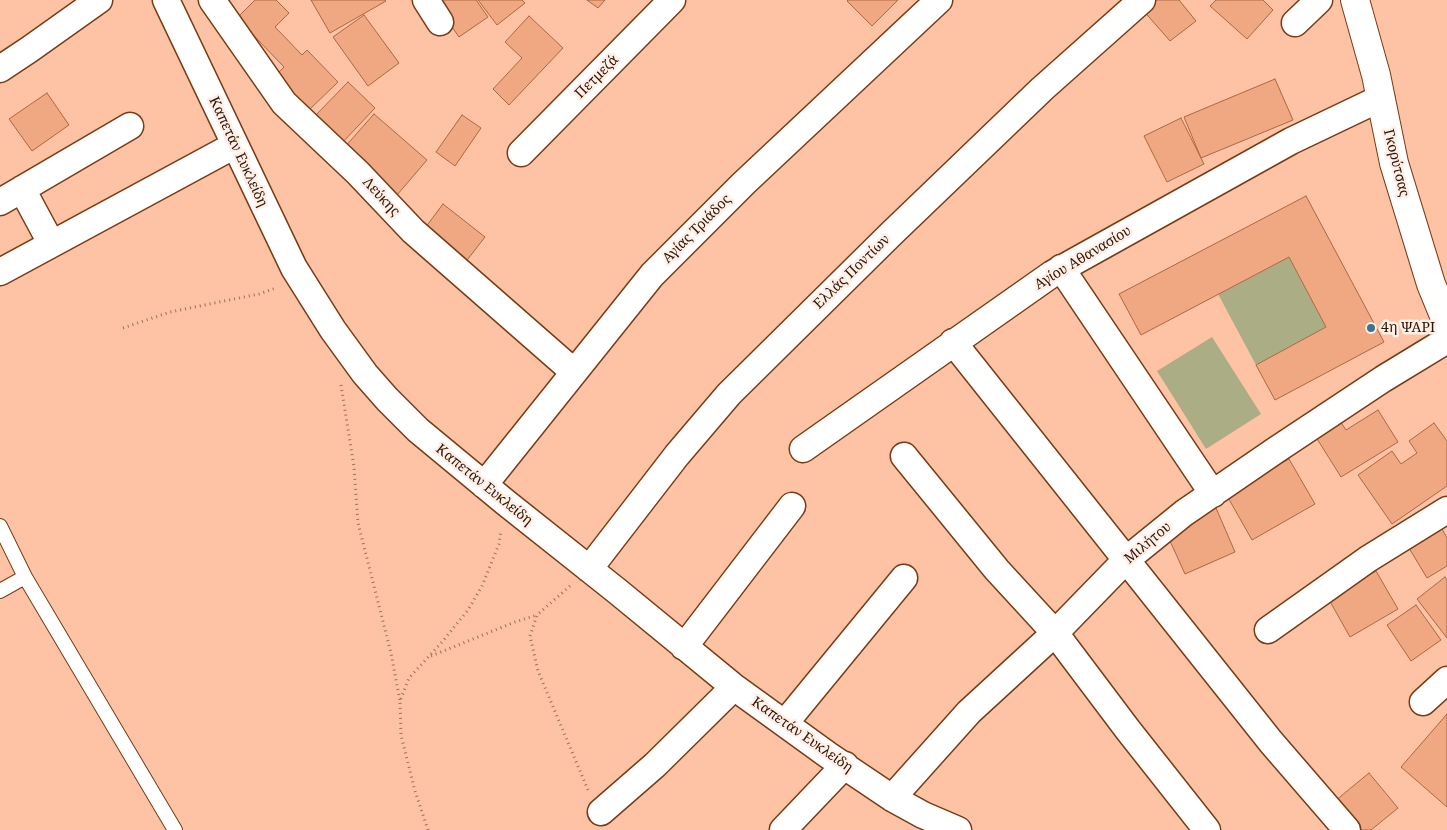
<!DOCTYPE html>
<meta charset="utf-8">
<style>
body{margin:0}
canvas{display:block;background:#fec3a4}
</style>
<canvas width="1447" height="830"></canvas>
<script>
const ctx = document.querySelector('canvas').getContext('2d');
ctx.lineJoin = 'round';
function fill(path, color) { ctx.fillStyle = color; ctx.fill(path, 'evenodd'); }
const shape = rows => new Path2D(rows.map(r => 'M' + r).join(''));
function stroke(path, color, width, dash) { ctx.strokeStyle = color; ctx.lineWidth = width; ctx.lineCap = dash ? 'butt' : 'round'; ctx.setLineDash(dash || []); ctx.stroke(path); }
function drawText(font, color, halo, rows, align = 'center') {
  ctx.font = font + ' "Noto Serif",serif'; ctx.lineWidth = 5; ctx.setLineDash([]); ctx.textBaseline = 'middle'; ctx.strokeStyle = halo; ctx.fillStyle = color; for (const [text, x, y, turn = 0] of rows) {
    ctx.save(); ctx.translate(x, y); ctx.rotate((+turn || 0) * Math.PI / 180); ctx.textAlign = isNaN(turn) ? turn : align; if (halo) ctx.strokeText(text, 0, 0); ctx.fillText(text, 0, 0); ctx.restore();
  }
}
fill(shape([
 [1289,257,1326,327,1256,365,1218,294],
 [1212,337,1261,414,1206,449,1157,371]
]), '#abad85');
const building = shape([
 [255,0,276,0,289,13,275,27,302,55,307,50,338,82,309,110,276,75,284,67,237,18,255,0],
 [311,0,385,0,386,1,330,33,311,0],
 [433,0,476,0,488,17,459,37,433,0],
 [478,0,522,0,525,3,497,25,478,0],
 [587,0,605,0,598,8,587,0],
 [848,0,898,0,872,26,847,1,848,0],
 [1153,0,1179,0,1196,21,1170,41,1142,9,1153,0],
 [1216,0,1263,0,1273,10,1247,39,1210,6,1216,0],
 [364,15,399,63,368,86,333,37,364,15],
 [529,16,563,48,509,105,493,89,522,58,505,42,529,16],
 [1275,79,1293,120,1201,158,1184,117,1275,79],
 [348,82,375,108,341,144,313,118,348,82],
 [47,93,69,125,32,151,9,119,47,93],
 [374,114,427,160,397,195,344,148,374,114],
 [462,115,481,128,455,166,436,152,462,115],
 [1181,118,1204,164,1167,182,1144,136,1181,118],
 [1306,196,1384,342,1275,400,1256,365,1326,327,1289,257,1141,335,1119,294,1306,196],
 [443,204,485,237,461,268,419,236,443,204],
 [1378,410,1398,442,1341,477,1314,434,1338,418,1346,430,1378,410],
 [1434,423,1447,441,1447,486,1392,524,1358,475,1392,451,1401,464,1417,453,1409,441,1434,423],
 [1289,459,1315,504,1252,540,1226,494,1289,459],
 [1216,508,1235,552,1185,574,1165,530,1216,508],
 [1442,529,1447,538,1447,566,1427,578,1409,548,1442,529],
 [1376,571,1398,609,1350,637,1328,598,1376,571],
 [1445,577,1447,580,1447,638,1417,599,1445,577],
 [1416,605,1441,640,1411,661,1387,625,1416,605],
 [1447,714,1447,807,1401,767,1447,714],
 [1369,773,1398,808,1371,830,1360,830,1335,801,1369,773]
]);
fill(building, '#efa881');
stroke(building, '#ab6843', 1);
const lane = shape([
 [0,526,25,577],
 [0,591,25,577,175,830]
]);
const street = shape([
 [166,0,294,268,333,330,365,374,387,399,418,430,505,502,617,591,734,687,828,755,892,798,923,815,958,830],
 [212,0,284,103,358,173,413,231,574,372],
 [426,0,440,22],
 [1295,23,1319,0],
 [0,69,30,49,99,0],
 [521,153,672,0],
 [22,189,51,243],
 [0,202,130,126],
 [1061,268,1213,494],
 [0,272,235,145],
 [953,342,1271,742,1347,830],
 [803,449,1052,274,1291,141,1381,98],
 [904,456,997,570,1055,633,1128,730,1207,830],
 [484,485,652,275,744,183,939,0],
 [589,569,677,455,729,394,891,234,1042,89,1142,0],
 [1268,630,1368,559,1447,510],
 [684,647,792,506],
 [1423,702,1447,680],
 [785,723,904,578],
 [892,798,969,712,1055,633,1126,560,1184,513,1276,450,1383,379,1447,340],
 [601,812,655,765,734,687],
 [783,830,845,765]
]);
const secondary = shape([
 [1355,0,1376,75,1394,163,1431,284,1447,323]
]);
stroke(lane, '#783b13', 16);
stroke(street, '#783b13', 29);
stroke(secondary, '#783b13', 30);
stroke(shape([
 [123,328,170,312,259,294,276,288],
 [341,385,354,467,358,523,391,653,400,701],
 [570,586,537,615,530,636,538,671,588,790],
 [431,656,515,622,537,615],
 [428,830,415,791,401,735,400,701,409,678,442,642,468,610,482,586,499,544,501,530]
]), '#9d7159', 3, [1, 4]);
stroke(lane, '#fff', 14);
stroke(street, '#fff', 26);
stroke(secondary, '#fff', 28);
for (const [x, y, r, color] of [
 [1371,328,5,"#3b748d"]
]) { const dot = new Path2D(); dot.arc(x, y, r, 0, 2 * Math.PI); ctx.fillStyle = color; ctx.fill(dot); stroke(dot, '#ffefe7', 2); }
drawText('14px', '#2f1505', '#ffefe7', [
 ["Πετμεζά",597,77,-45],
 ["Καπετάν Ευκλείδη",238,152,65],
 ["Γκορύτσας",1396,163,76],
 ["Λεύκης",381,197,47],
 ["Αγίας Τριάδος",697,229,-45],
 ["Αγίου Αθανασίου",1083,258,-31],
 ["Ελλάς Ποντίων",852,272,-44],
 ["Καπετάν Ευκλείδη",484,485,39],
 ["Μιλήτου",1148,543,-40],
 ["Καπετάν Ευκλείδη",802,735,35]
]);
drawText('14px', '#2f1505', '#ffefe7', [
 ["4η ΨΑΡΙ",1381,328]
], 'left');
</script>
